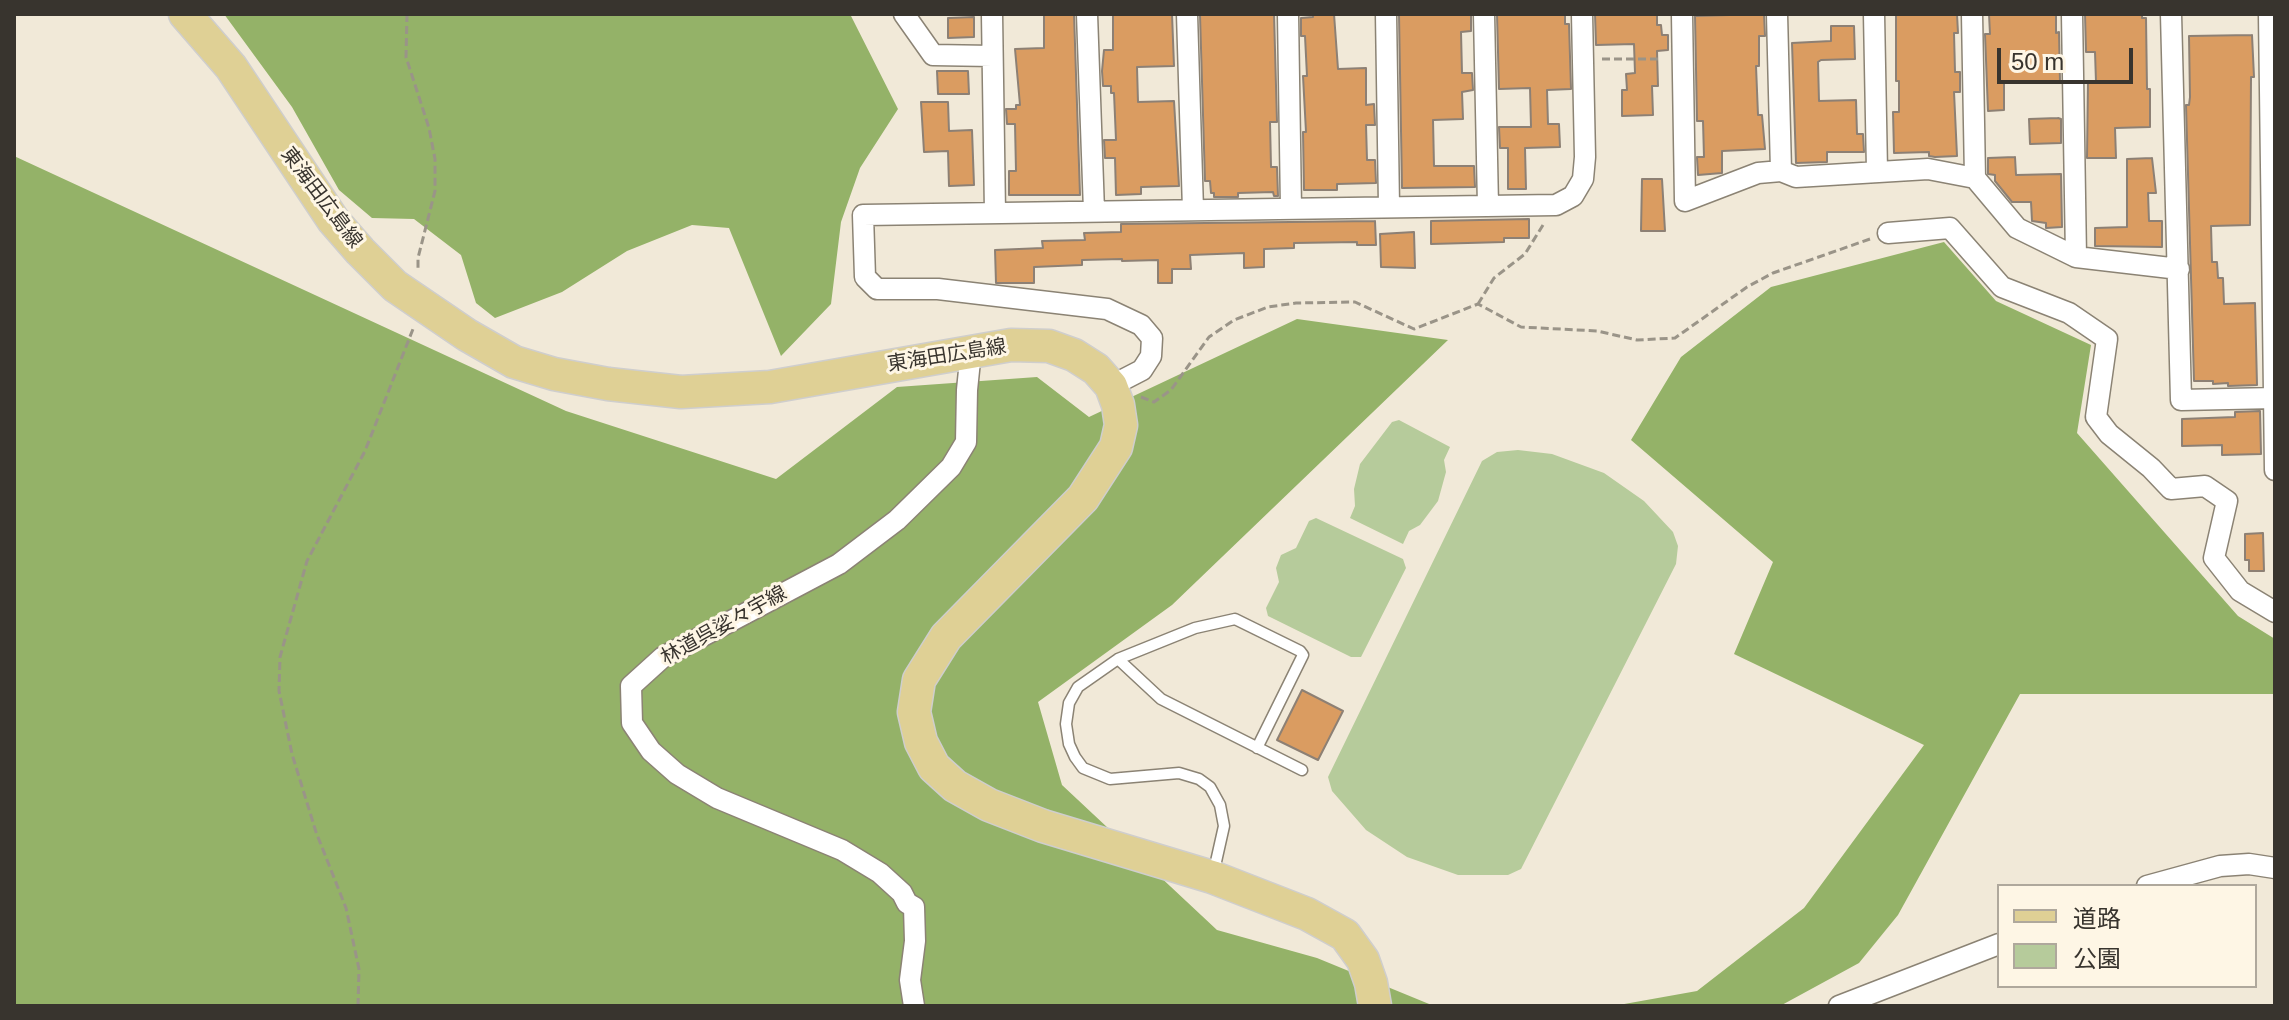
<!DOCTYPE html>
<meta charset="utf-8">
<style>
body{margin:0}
#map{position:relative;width:2289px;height:1020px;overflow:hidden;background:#f1e9d8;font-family:Arial,"Noto Sans JP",sans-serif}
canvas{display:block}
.frame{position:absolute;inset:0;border:16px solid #38342e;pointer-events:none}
.legend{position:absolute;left:1997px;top:884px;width:260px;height:104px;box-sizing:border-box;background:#fef6e5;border:2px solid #afa89c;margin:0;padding:10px 14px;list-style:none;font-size:24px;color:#38342e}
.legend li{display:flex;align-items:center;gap:16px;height:40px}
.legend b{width:40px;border:2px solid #afa89c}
.scale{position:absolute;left:1997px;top:48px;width:136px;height:36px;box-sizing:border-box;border:4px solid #38342e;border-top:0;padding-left:10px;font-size:24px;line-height:28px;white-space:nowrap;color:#38342e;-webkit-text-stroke:6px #fef6e5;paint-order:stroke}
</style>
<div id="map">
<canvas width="2289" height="1020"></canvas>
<div class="frame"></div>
<ul class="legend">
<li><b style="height:10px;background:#dfd095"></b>道路</li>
<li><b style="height:22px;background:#b6cb9b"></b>公園</li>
</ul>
<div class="scale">50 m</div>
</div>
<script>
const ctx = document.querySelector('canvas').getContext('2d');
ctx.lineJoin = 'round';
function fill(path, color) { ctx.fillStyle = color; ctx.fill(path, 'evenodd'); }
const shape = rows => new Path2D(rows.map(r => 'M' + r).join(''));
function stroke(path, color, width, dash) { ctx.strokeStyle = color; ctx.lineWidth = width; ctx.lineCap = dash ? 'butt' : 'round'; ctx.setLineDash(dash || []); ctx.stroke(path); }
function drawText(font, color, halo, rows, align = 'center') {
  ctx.font = font + ' Arial,"Noto Sans JP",sans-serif'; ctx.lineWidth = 6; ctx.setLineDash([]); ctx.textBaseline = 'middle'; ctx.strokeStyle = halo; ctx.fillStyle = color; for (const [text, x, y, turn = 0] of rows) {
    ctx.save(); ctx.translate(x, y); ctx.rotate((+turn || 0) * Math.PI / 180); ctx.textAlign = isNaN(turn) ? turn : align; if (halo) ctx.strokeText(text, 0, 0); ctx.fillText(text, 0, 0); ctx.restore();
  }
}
fill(shape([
 [1399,420,1450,447,1444,460,1446,472,1438,501,1420,525,1409,531,1403,544,1350,518,1355,506,1354,489,1360,464,1392,422],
 [1518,450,1552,454,1604,473,1644,501,1673,532,1678,546,1676,564,1521,869,1508,875,1458,875,1407,857,1366,830,1332,791,1328,777,1482,461,1497,452],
 [1316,518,1403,559,1406,568,1361,657,1351,657,1268,616,1266,608,1279,582,1276,568,1281,555,1296,548,1309,521]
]), '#b6cb9b');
fill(shape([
 [224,14,850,14,898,109,860,168,841,222,831,304,781,356,729,228,692,225,627,251,562,292,495,318,476,303,461,255,414,219,372,218,339,190,292,107],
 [14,156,566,411,776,479,897,387,1037,377,1089,417,1297,319,1448,340,1172,605,1038,702,1062,785,1217,930,1317,958,1434,1006,14,1006],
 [1944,242,1996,301,2091,345,2077,433,2238,616,2275,639,2275,694,2020,694,1898,915,1859,963,1780,1006,1613,1006,1697,991,1804,908,1924,745,1734,654,1773,562,1631,440,1681,357,1771,287]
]), '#94b268');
const building = shape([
 [1044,14,1074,14,1080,195,1009,195,1009,171,1016,171,1015,124,1007,124,1006,109,1016,109,1016,105,1020,105,1015,49,1044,48,1044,14],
 [1113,14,1172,14,1174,66,1137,67,1138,102,1174,101,1179,186,1141,187,1141,194,1116,195,1115,158,1105,158,1104,140,1116,140,1114,93,1111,93,1111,86,1103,86,1102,71,1104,50,1113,50,1113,14],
 [1215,14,1274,14,1277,122,1270,122,1271,167,1277,167,1278,196,1274,196,1273,192,1238,193,1238,197,1214,197,1214,193,1211,193,1210,181,1205,181,1200,15,1215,14],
 [1313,14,1334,14,1338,69,1366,68,1366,105,1374,104,1375,125,1366,125,1367,160,1375,160,1376,183,1337,184,1337,190,1304,190,1303,132,1306,132,1303,76,1307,76,1305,36,1301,36,1301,18,1313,17,1313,14],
 [1399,14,1471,14,1471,31,1461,32,1462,73,1472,73,1473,90,1462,92,1463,119,1433,120,1434,166,1474,166,1475,187,1402,188,1399,14],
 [1497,14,1565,14,1565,24,1569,24,1571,89,1547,90,1548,124,1559,124,1560,147,1525,148,1526,189,1508,189,1508,148,1500,148,1499,127,1531,127,1530,88,1499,89,1497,14],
 [1595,14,1657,14,1657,25,1661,25,1662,35,1668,35,1668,50,1657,51,1658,86,1652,86,1653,115,1622,116,1622,90,1627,90,1626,74,1635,73,1634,44,1596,45,1595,14],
 [1764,14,1765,36,1759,36,1759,66,1756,66,1758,115,1762,115,1765,149,1722,151,1722,173,1698,175,1697,157,1704,157,1703,121,1697,121,1695,16,1764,14],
 [1896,14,1957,14,1958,33,1954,33,1955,72,1960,72,1960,92,1954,92,1957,156,1935,157,1929,156,1929,152,1894,153,1893,112,1899,112,1899,81,1896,81,1896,14],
 [1989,14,2056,14,2056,33,2059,32,2060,82,2004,83,2004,110,1988,111,1985,34,1990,34,1989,14],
 [2085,14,2142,14,2142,18,2146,18,2147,89,2150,89,2150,127,2115,128,2116,158,2087,158,2088,82,2096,82,2095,52,2086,52,2085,14],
 [974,17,974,37,948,38,948,18,974,17],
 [1831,26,1854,26,1855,59,1821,60,1818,62,1819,101,1856,100,1857,134,1863,134,1864,152,1827,152,1827,162,1796,163,1792,43,1831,41,1831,26],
 [2252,35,2254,77,2251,77,2250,225,2211,226,2212,262,2217,262,2218,278,2223,278,2224,304,2255,303,2257,385,2228,386,2228,383,2213,384,2213,381,2194,381,2186,105,2189,105,2190,97,2189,36,2252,35],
 [937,71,968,71,969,94,938,94,937,71],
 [921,102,948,102,949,131,972,130,974,185,949,186,948,151,924,152,921,102],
 [2058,118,2061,119,2061,143,2030,144,2029,119,2058,118],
 [2015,157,2016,175,2061,174,2062,227,2046,228,2046,223,2032,221,2031,202,2012,202,1995,181,1995,175,1988,174,1988,158,2015,157],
 [2152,158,2156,193,2148,193,2149,221,2162,221,2162,247,2095,246,2095,228,2127,227,2127,159,2152,158],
 [1642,179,1662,179,1665,231,1641,231,1642,179],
 [1529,219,1529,238,1504,238,1504,242,1431,244,1431,221,1529,219],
 [1375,221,1376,245,1357,245,1357,242,1294,243,1294,248,1264,249,1264,267,1244,268,1244,253,1190,255,1191,269,1172,269,1172,283,1158,283,1158,260,1122,261,1122,259,1082,260,1082,265,1034,267,1034,283,996,283,995,250,1043,248,1042,241,1085,240,1084,233,1121,232,1121,224,1375,221],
 [1414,232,1415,268,1381,267,1380,234,1414,232],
 [2260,411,2261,454,2222,455,2222,445,2182,446,2182,419,2235,417,2235,412,2260,411],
 [2263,533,2264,571,2249,571,2249,560,2245,560,2245,534,2263,533],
 [1302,690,1343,711,1318,760,1277,740,1302,690]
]);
fill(building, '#da9c61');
stroke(building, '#8d8074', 2);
const lane = shape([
 [1118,659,1161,699,1302,770],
 [1213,875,1224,826,1220,805,1210,787,1199,779,1179,773,1110,779,1083,768,1075,757,1069,744,1066,724,1069,703,1078,687,1118,659,1195,628,1235,619,1300,651,1303,655,1257,748]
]);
const street = shape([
 [904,14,933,55,992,56],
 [992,14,995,213],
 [1087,14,1094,211],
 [1187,14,1193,210],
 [1288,14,1291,209],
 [1386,14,1389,206],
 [1484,14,1488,206],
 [1682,14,1685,201,1758,173,1781,171,1796,177,1928,169,1975,178,2017,228,2076,257,2179,269],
 [1777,14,1781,171],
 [1874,14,1877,171],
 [1972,14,1975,178],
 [2072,14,2076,257],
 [2171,14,2181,400,2275,398],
 [2269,14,2275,470],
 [1888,233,1950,228,2002,287,2069,313,2107,339,2096,417,2109,434,2151,468,2171,489,2205,486,2227,501,2214,558,2240,591,2275,612],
 [1111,386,1142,370,1151,356,1152,338,1141,325,1107,309,938,289,877,289,865,277,863,215,1556,205,1573,196,1583,179,1585,157,1582,14],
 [2147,886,2220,866,2249,864,2275,868],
 [914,1006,910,980,915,941,914,907,907,903,902,893,880,873,842,850,717,798,677,774,651,751,632,723,631,686,663,657,839,564,897,520,951,467,966,442,967,390,971,351],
 [1839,1006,1999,944]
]);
const primary = shape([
 [185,14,231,67,333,220,360,251,395,286,467,335,514,362,554,374,608,384,681,392,770,387,1011,345,1049,346,1074,355,1096,369,1111,386,1118,405,1121,425,1116,447,1083,498,946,637,919,680,914,712,921,742,934,767,955,786,989,805,1043,826,1212,877,1307,914,1345,935,1363,960,1371,983,1375,1006]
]);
stroke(lane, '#8b8374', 13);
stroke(street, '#8b8374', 23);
stroke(primary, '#cfcecd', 35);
stroke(shape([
 [407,14,406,57,429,128,435,159,435,191,418,258,418,270],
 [1602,59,1662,59],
 [1478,304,1494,278,1525,254,1543,225],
 [1141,397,1154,402,1171,390,1209,337,1234,320,1268,307,1296,303,1355,302,1414,329,1478,304,1521,327,1597,331,1637,340,1675,338,1747,287,1773,273,1870,239],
 [358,1006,359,969,346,908,316,832,292,754,279,691,280,657,307,561,365,451,413,329]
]), '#9a9488', 3, [8, 4]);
stroke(lane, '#fff', 10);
stroke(street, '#fff', 20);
stroke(primary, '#dfd095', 32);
drawText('20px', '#38342e', '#fef6e5', [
 ["東海田広島線",321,198,53],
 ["東海田広島線",947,356,-9],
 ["林道呉娑々宇線",724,626,-29]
]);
</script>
